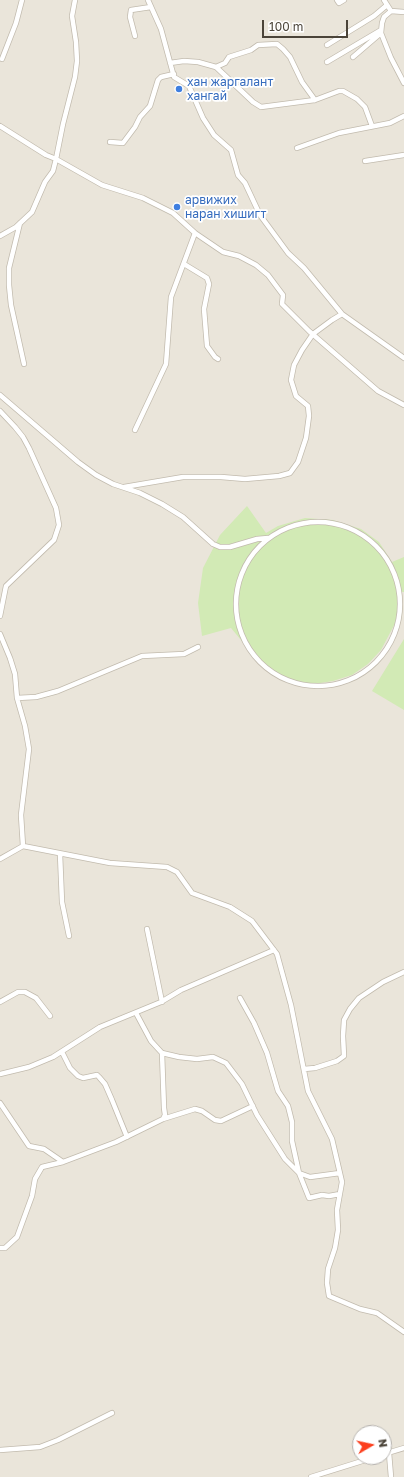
<!DOCTYPE html>
<meta charset="utf-8">
<style>
body{margin:0}
#map{position:relative;width:404px;height:1477px;overflow:hidden;background:#f6f3ec;font-family:"Golos Text",sans-serif}
canvas{display:block}
.north{position:absolute;left:352px;top:1425px;width:40px;height:40px;box-sizing:border-box;background:#fff;border:1px solid #b7b4b0;border-radius:50%;rotate:81deg;font-size:11px;font-weight:700;line-height:16px;text-align:center;color:#4b4439}
.north::after{content:'';display:block;margin:auto;width:14px;height:18px;background:#fc3f1d;clip-path:polygon(50% 0,100% 100%,50% 72%,0 100%)}
.scale{position:absolute;left:262px;top:20px;width:86px;height:18px;box-sizing:border-box;border:2px solid #4b4439;border-top:0;padding-left:5px;font-size:12px;line-height:14px;white-space:nowrap;color:#4b4439;-webkit-text-stroke:3px #fff;paint-order:stroke}
</style>
<div id="map">
<canvas width="404" height="1477"></canvas>
<div class="north">N</div>
<div class="scale">100 m</div>
</div>
<script>
const ctx = document.querySelector('canvas').getContext('2d');
ctx.lineJoin = 'round';
function fill(path, color) { ctx.fillStyle = color; ctx.fill(path, 'evenodd'); }
const shape = rows => new Path2D(rows.map(r => 'M' + r).join(''));
function stroke(path, color, width, dash) { ctx.strokeStyle = color; ctx.lineWidth = width; ctx.lineCap = dash ? 'butt' : 'round'; ctx.setLineDash(dash || []); ctx.stroke(path); }
function drawText(font, color, halo, rows, align = 'center') {
  ctx.font = font + ' "Golos Text",sans-serif'; ctx.lineWidth = 3.5; ctx.setLineDash([]); ctx.textBaseline = 'middle'; ctx.strokeStyle = halo; ctx.fillStyle = color; for (const [text, x, y, turn = 0] of rows) {
    ctx.save(); ctx.translate(x, y); ctx.rotate((+turn || 0) * Math.PI / 180); ctx.textAlign = isNaN(turn) ? turn : align; if (halo) ctx.strokeText(text, 0, 0); ctx.fillText(text, 0, 0); ctx.restore();
  }
}
fill(shape([
 [0,0,404,0,404,1477,0,1477],
 [360,1433,384,1433,384,1457,360,1457]
]), '#eae5da');
fill(shape([
 [247,506,266,533,278,526,305,518,333,520,361,529,379,542,392,562,404,557,404,592,400,592,400,614,381,650,368,664,352,675,333,681,314,684,295,681,276,674,260,663,231,628,202,636,198,603,203,568,220,535],
 [404,639,404,710,372,691]
]), '#d2eab5');
const street = shape([
 [75,0,72,16,76,42,77,61,75,77,63,124,56,159,102,185,143,198,173,213,195,233,171,297,166,364,135,430],
 [337,0,339,3,344,0],
 [384,0,391,11,404,12],
 [391,11,384,17,382,23,381,33,391,58,404,83],
 [135,36,130,17,131,10,151,7],
 [327,45,374,16,387,5],
 [353,57,381,33],
 [2,59,16,23,22,0],
 [327,62,381,30],
 [170,63,184,61,198,62,216,67,253,102,261,107,315,100,339,91,343,91,357,99,365,107,372,126],
 [216,67,225,63,229,57,251,50,258,45,277,44,283,49,290,57,302,82,315,100],
 [0,126,46,155,56,159,53,171,45,182,32,212,16,227,0,236],
 [110,142,123,143,135,127,140,117,150,106,158,80,161,77,174,74],
 [297,148,339,133,390,123,404,116],
 [365,161,404,155],
 [20,223,9,268,9,285,11,305,24,364],
 [195,233,223,252,239,256,256,265,268,275,283,295,282,304,309,331,378,391,404,405],
 [184,264,207,278,209,284,204,309,207,346,215,357,218,359],
 [342,314,404,358],
 [0,395,78,462,96,475,113,484,140,493,162,504,183,517,213,544,220,547,230,547,257,539,268,538],
 [0,411,15,427,23,437,29,448,56,508,59,525,54,540,6,586,0,616],
 [124,487,183,477,221,477,245,479,279,476,290,473,298,462,306,438,309,416,308,406,296,396,291,380,294,365,302,350,313,334,332,320,342,314,304,268,288,253,260,215,245,183,238,175,231,150,214,135,203,118,189,86,174,77,161,29,148,0],
 '236 604a82 82 0 1 1 164 0a82 82 0 1 1-164 0Z',
 [0,634,10,658,15,674,17,698,25,726,29,749,21,815,23,846],
 [17,698,36,697,58,691,142,656,184,654,198,647],
 [60,854,62,902,69,936],
 [0,859,23,846,110,863,167,867,177,872,192,893,230,907,252,921,277,954,291,1005,308,1091,332,1139,342,1182,337,1210,338,1230,335,1248,328,1269,327,1283,329,1296,360,1309,377,1313,404,1332],
 [147,929,162,1002],
 [240,998,254,1023,267,1053,278,1091,288,1106,292,1122,292,1141,299,1173,309,1198,322,1195,329,1196,340,1194],
 [0,1002,18,992,25,992,36,998,50,1016],
 [62,1052,70,1068,78,1076,83,1078,97,1075,99,1077,105,1084,112,1100,127,1137],
 [162,1053,179,1057,197,1059,213,1057,226,1063,242,1084,257,1115,285,1159,299,1173,310,1177,340,1173],
 [304,1069,315,1068,337,1061,344,1056,343,1036,344,1020,350,1009,359,998,383,982,404,972],
 [0,1074,29,1067,53,1057,100,1027,161,1002,181,990,274,950],
 [0,1103,29,1146,44,1149,63,1162,116,1142,163,1119,165,1115,164,1108,162,1053,151,1041,136,1013],
 [163,1119,195,1109,202,1111,215,1120,221,1121,253,1106],
 [0,1248,5,1248,17,1237,32,1196,35,1179,42,1167,63,1162],
 [0,1450,40,1447,58,1440,112,1413],
 [389,1453,391,1477],
 [384,1454,404,1448],
 [311,1477,375,1457]
]);
stroke(street, '#c2bbae', 6);
stroke(street, '#fff', 4.5);
for (const [x, y, r, color] of [
 [179,89,4,"#3f7fe0"],
 [177,207,4,"#3f7fe0"]
]) { const dot = new Path2D(); dot.arc(x, y, r, 0, 2 * Math.PI); ctx.fillStyle = color; ctx.fill(dot); stroke(dot, '#fff', 1.5); }
drawText('12px', '#366cbe', '#fff', [
 ["хан жаргалант",187,82],
 ["хангай",187,96],
 ["арвижих",185,200],
 ["наран хишигт",185,214]
], 'left');
</script>
